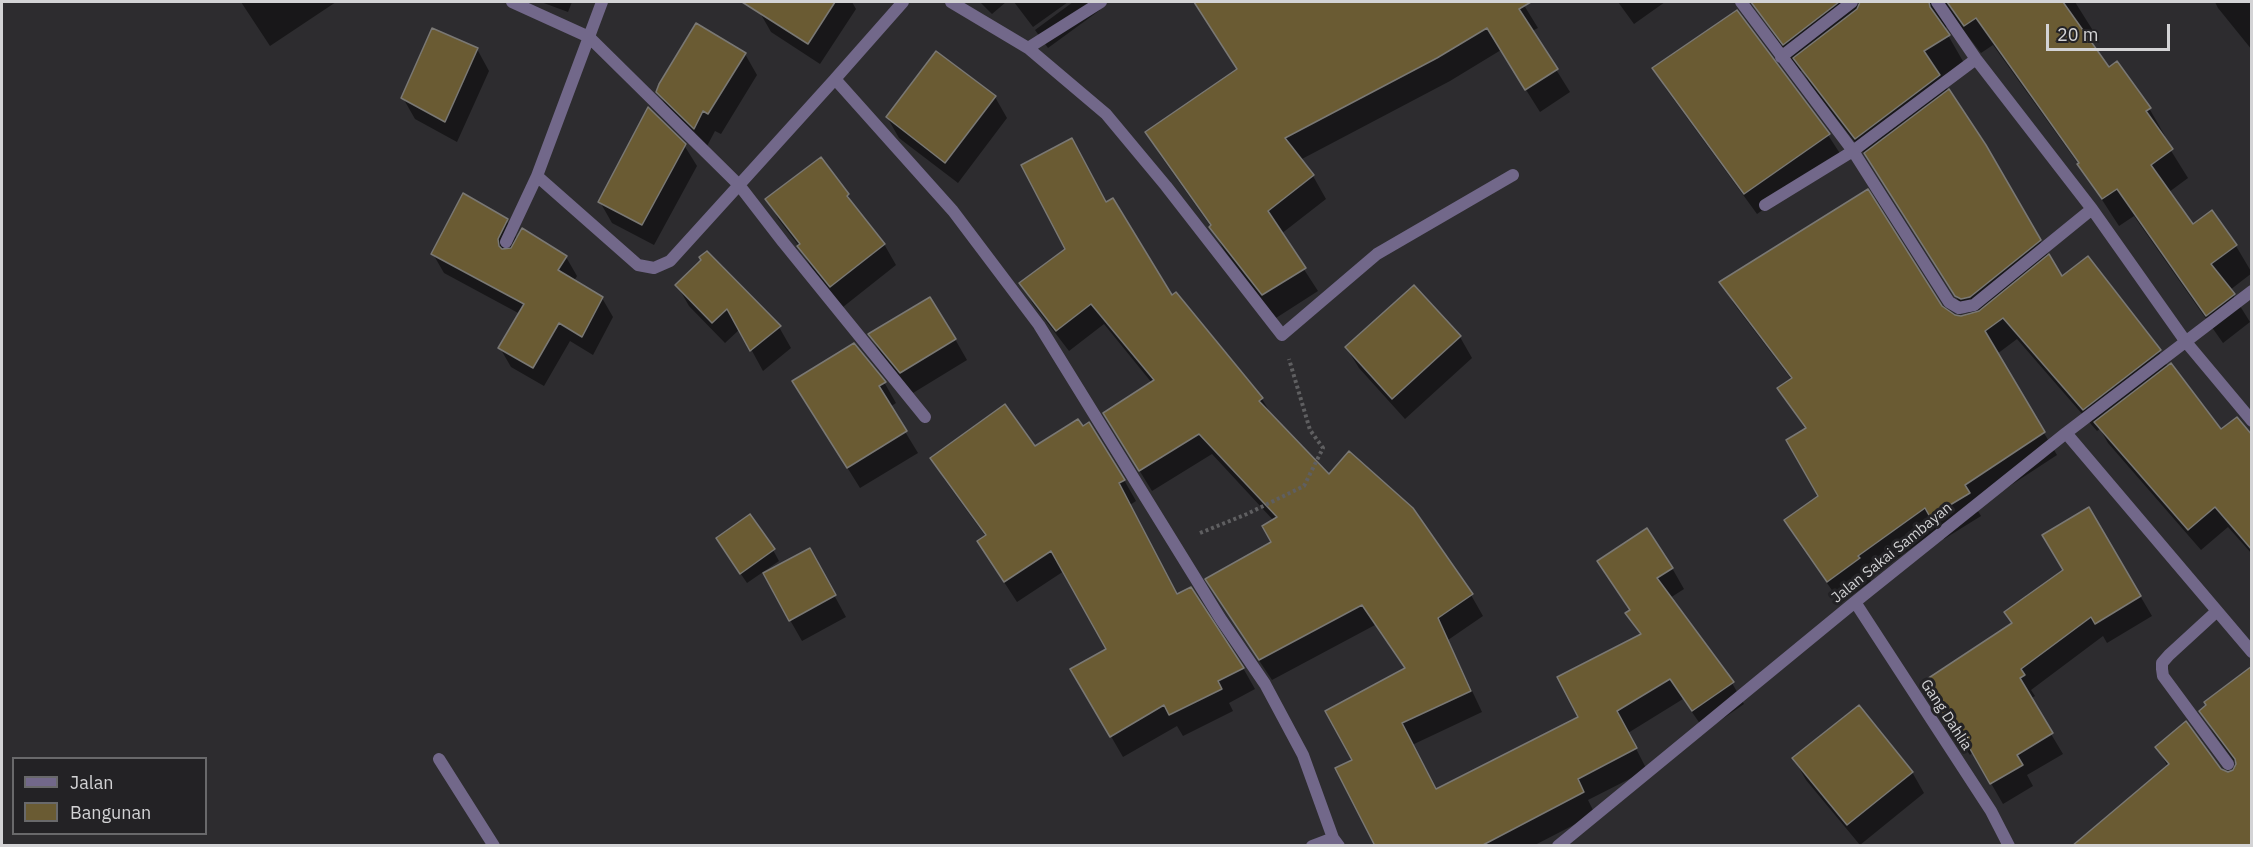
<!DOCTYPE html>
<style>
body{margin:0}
#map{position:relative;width:2253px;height:847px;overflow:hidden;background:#2d2c2f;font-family:"IBM Plex Sans",sans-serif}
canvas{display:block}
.frame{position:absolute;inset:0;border:3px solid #d3d3d5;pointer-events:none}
.legend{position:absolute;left:12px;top:757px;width:195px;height:78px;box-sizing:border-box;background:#232225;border:2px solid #69696b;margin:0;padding:8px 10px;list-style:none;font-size:18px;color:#d3d3d5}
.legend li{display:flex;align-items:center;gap:12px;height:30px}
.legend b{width:30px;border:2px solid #69696b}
.scale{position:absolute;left:2046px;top:24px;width:124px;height:27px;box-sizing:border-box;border:3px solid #d3d3d5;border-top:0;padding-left:8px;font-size:18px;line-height:21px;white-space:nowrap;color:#d3d3d5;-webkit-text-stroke:4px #232225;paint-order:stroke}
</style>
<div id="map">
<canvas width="2253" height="847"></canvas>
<div class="frame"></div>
<ul class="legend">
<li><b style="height:8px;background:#72688a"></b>Jalan</li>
<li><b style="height:16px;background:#6a5b33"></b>Bangunan</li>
</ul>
<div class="scale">20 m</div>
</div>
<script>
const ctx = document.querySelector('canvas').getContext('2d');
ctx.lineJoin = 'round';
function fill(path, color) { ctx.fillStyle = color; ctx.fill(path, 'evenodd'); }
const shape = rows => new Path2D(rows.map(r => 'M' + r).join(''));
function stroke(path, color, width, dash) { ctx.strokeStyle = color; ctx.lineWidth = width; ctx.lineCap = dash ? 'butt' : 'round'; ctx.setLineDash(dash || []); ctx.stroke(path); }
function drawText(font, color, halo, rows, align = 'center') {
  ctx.font = font + ' "IBM Plex Sans",sans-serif'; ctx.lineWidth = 6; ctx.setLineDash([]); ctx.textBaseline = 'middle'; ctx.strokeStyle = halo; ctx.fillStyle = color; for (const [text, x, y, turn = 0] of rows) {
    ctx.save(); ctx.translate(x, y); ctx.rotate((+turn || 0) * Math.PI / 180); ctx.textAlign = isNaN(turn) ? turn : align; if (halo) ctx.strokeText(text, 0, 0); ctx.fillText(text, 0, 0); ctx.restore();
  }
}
fill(shape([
 [241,2,336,2,270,46],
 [541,2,572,2,568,12],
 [765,2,852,2,856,9,820,64,771,32,759,11],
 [980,2,1006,2,992,14],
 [1014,2,1068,2,1033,27],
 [1073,2,1095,2,1100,10,1048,48,1035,30],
 [1195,2,1375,2,1380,8,1393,2,1399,13,1418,2,1522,2,1538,28,1532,31,1570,92,1540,112,1501,50,1450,81,1300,160,1313,176,1326,199,1281,234,1318,291,1276,318,1224,250,1211,227,1160,155,1147,132,1238,70],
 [1618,2,1665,2,1634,24],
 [1751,2,2075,2,2097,37,2090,42,2109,69,2149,108,2165,136,2163,138,2188,178,2169,192,2193,226,2211,212,2236,246,2252,273,2230,290,2250,322,2223,343,2134,216,2119,226,2084,172,1993,45,1981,53,1957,22,1948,23,1945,30,1964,63,1940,78,1985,146,2062,279,2159,351,2168,367,2221,431,2252,438,2252,554,2228,527,2201,550,2108,443,2100,429,2097,431,2017,339,1997,354,2057,455,1976,508,1981,516,1944,539,1938,529,1870,578,1871,581,1841,603,1798,542,1786,520,1820,497,1806,430,1779,389,1792,380,1734,304,1721,282,1954,316,1968,316,1873,165,1811,86,1802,70,1800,72],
 [2215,2,2252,2,2252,50,2218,8],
 [477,49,489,71,457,142,415,119,403,98],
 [745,54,757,75,721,134,715,131,706,148,670,113,658,92],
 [1654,68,1828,135,1841,155,1757,214,1666,89],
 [995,97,1007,118,958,183,899,138,887,117],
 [684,145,697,166,654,245,612,223,600,202],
 [848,195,856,210,884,244,896,265,843,307,811,267,799,246,779,220,767,199],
 [1106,204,1171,298,1176,294,1262,399,1274,419,1329,476,1411,508,1471,595,1483,616,1448,640,1482,712,1412,745,1437,791,1580,718,1641,636,1627,613,1630,611,1611,582,1672,568,1684,589,1670,598,1732,683,1744,704,1705,731,1683,699,1628,733,1647,770,1588,800,1595,814,1533,846,1377,846,1354,760,1405,669,1375,625,1272,680,1219,600,1273,543,1274,521,1212,454,1152,491,1117,434,1152,383,1104,324,1069,351,1033,304,1021,283,1067,250],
 [506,220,517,239,566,257,577,276,574,281,602,298,613,317,593,355,570,341,544,386,511,367,500,348,520,314,444,273,433,254],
 [707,253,779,327,791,348,763,371,740,329,725,343,689,306,677,285,703,261],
 [1414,287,1460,337,1472,358,1405,419,1359,368,1346,347],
 [870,335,955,339,967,360,913,393,882,356],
 [794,382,884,382,896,403,890,407,918,453,860,488],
 [1035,448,1124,480,1136,501,1130,505,1177,596,1243,668,1255,689,1229,703,1233,711,1183,736,1177,726,1123,757,1072,669,1108,650,1064,571,1017,602,991,562,986,537,944,479,932,458],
 [2089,509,2152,616,2107,643,2103,636,2031,690,2035,696,2030,699,2063,754,2027,775,2033,786,2003,804,1973,752,1970,755,1935,703,2065,571],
 [724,549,773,550,779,561,747,583],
 [821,571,846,617,802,641,790,620],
 [2252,686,2252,846,2073,846,2168,767,2157,747,2228,774,2234,771,2237,765,2213,732,2201,711],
 [1794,759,1912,772,1924,793,1860,845,1806,780]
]), '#0007');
const building = shape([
 [742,2,835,2,808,44,742,2],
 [1194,2,1531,2,1519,9,1558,69,1525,90,1487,28,1437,58,1285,138,1314,175,1268,211,1306,268,1262,295,1209,227,1211,225,1145,132,1237,69,1194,2],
 [1751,2,1839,2,1783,45,1751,2],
 [1860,2,1929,2,1930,7,1950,35,1924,51,1940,75,1855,139,1793,58,1857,9,1860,2],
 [1947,2,2063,2,2109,67,2117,61,2151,108,2146,111,2173,149,2151,165,2193,224,2212,210,2237,245,2211,264,2235,294,2206,316,2117,189,2102,199,2077,164,2079,163,1976,18,1964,26,1947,2],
 [1737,10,1830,134,1744,194,1652,68,1737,10],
 [696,23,746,53,708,114,703,111,694,129,656,92,659,84,696,23],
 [432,28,478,48,445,122,401,98,432,28],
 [936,51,996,96,945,163,886,117,936,51],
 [1949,89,1986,145,2041,240,1970,297,1961,299,1955,296,1864,153,1949,89],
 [648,107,686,144,642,225,598,202,648,107],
 [1072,138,1106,202,1113,198,1172,295,1176,292,1263,398,1259,401,1329,474,1349,451,1413,508,1473,594,1438,618,1471,691,1402,723,1436,789,1578,717,1557,677,1641,634,1625,613,1630,610,1597,561,1647,528,1673,568,1657,578,1734,682,1692,711,1670,679,1617,711,1637,748,1578,779,1584,792,1481,846,1375,846,1335,768,1352,760,1325,711,1405,668,1362,605,1259,660,1205,579,1271,542,1262,526,1277,517,1199,434,1139,471,1103,413,1154,380,1091,304,1056,331,1019,283,1065,249,1021,165,1072,138],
 [821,157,849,194,847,196,885,244,830,287,797,246,800,244,765,199,821,157],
 [1868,189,1942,306,1955,315,1961,316,1979,311,2049,254,2062,276,2088,256,2161,350,2083,410,2003,318,1985,331,2045,432,1965,485,1970,493,1930,517,1925,508,1858,556,1860,558,1827,582,1784,520,1818,496,1786,440,1806,428,1777,388,1792,378,1719,282,1868,189],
 [463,193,508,219,498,239,499,246,502,249,511,248,522,228,567,256,558,270,603,297,582,337,559,323,533,368,498,348,524,304,431,254,463,193],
 [707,251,781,326,750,351,727,309,712,323,675,285,701,260,699,257,707,251],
 [1414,285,1461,336,1392,399,1345,347,1414,285],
 [930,297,956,339,900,373,868,334,930,297],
 [854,343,886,382,879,386,907,431,847,468,792,381,854,343],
 [2171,363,2221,429,2237,417,2252,435,2252,550,2215,507,2188,530,2094,422,2171,363],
 [1005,404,1035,446,1078,419,1083,426,1089,422,1125,480,1119,483,1177,594,1191,587,1244,668,1218,681,1222,689,1169,715,1164,705,1110,737,1070,669,1106,649,1051,551,1004,582,977,541,986,535,930,458,1005,404],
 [2089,507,2141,596,2095,624,2091,617,2021,669,2025,675,2020,678,2053,733,2017,755,2023,765,1990,784,1961,733,1957,736,1921,683,2012,623,2004,612,2063,570,2042,535,2089,507],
 [750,514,775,549,740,574,716,538,750,514],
 [810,548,836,595,789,621,763,573,810,548],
 [2252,666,2252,846,2072,846,2169,764,2155,747,2186,721,2221,769,2228,772,2233,770,2236,764,2235,759,2199,711,2206,705,2204,702,2252,666],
 [1859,705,1913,772,1847,825,1792,758,1859,705]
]);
fill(building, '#6a5b33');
stroke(building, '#7a7874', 1.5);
stroke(shape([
 [1200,533,1247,514,1304,486,1323,448,1310,430,1289,359]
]), '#5f5f61', 4, [3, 3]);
stroke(shape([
 [512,2,589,37,739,185,670,261,654,268,638,265,537,176],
 [903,2,835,79,953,211,1039,325,1220,618,1265,684,1303,755,1333,838,1339,846],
 [951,2,1028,48,1101,2],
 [1741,2,1853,151,1976,59],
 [1937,2,1976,59,2092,209,2186,342,2252,421],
 [1028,48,1106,114,1166,186,1282,335,1377,254,1513,175],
 [1781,57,1852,2],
 [835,79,739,185,783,242,925,417],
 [1765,205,1853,151,1949,302,1959,308,1974,305,2092,209],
 [506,242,537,176,602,2],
 [2066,433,2252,652],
 [1855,602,1991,811,2009,846],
 [2217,611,2169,655,2162,663,2162,669,2163,676,2228,764],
 [439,759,494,846],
 [1312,846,1333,838],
 [1558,846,1855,602,2066,433,2252,291]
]), '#72688a', 12);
drawText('15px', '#d3d3d5', '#232225', [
 ["Jalan Sakai Sambayan",1892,553,-39],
 ["Gang Dahlia",1946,715,57]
]);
</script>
